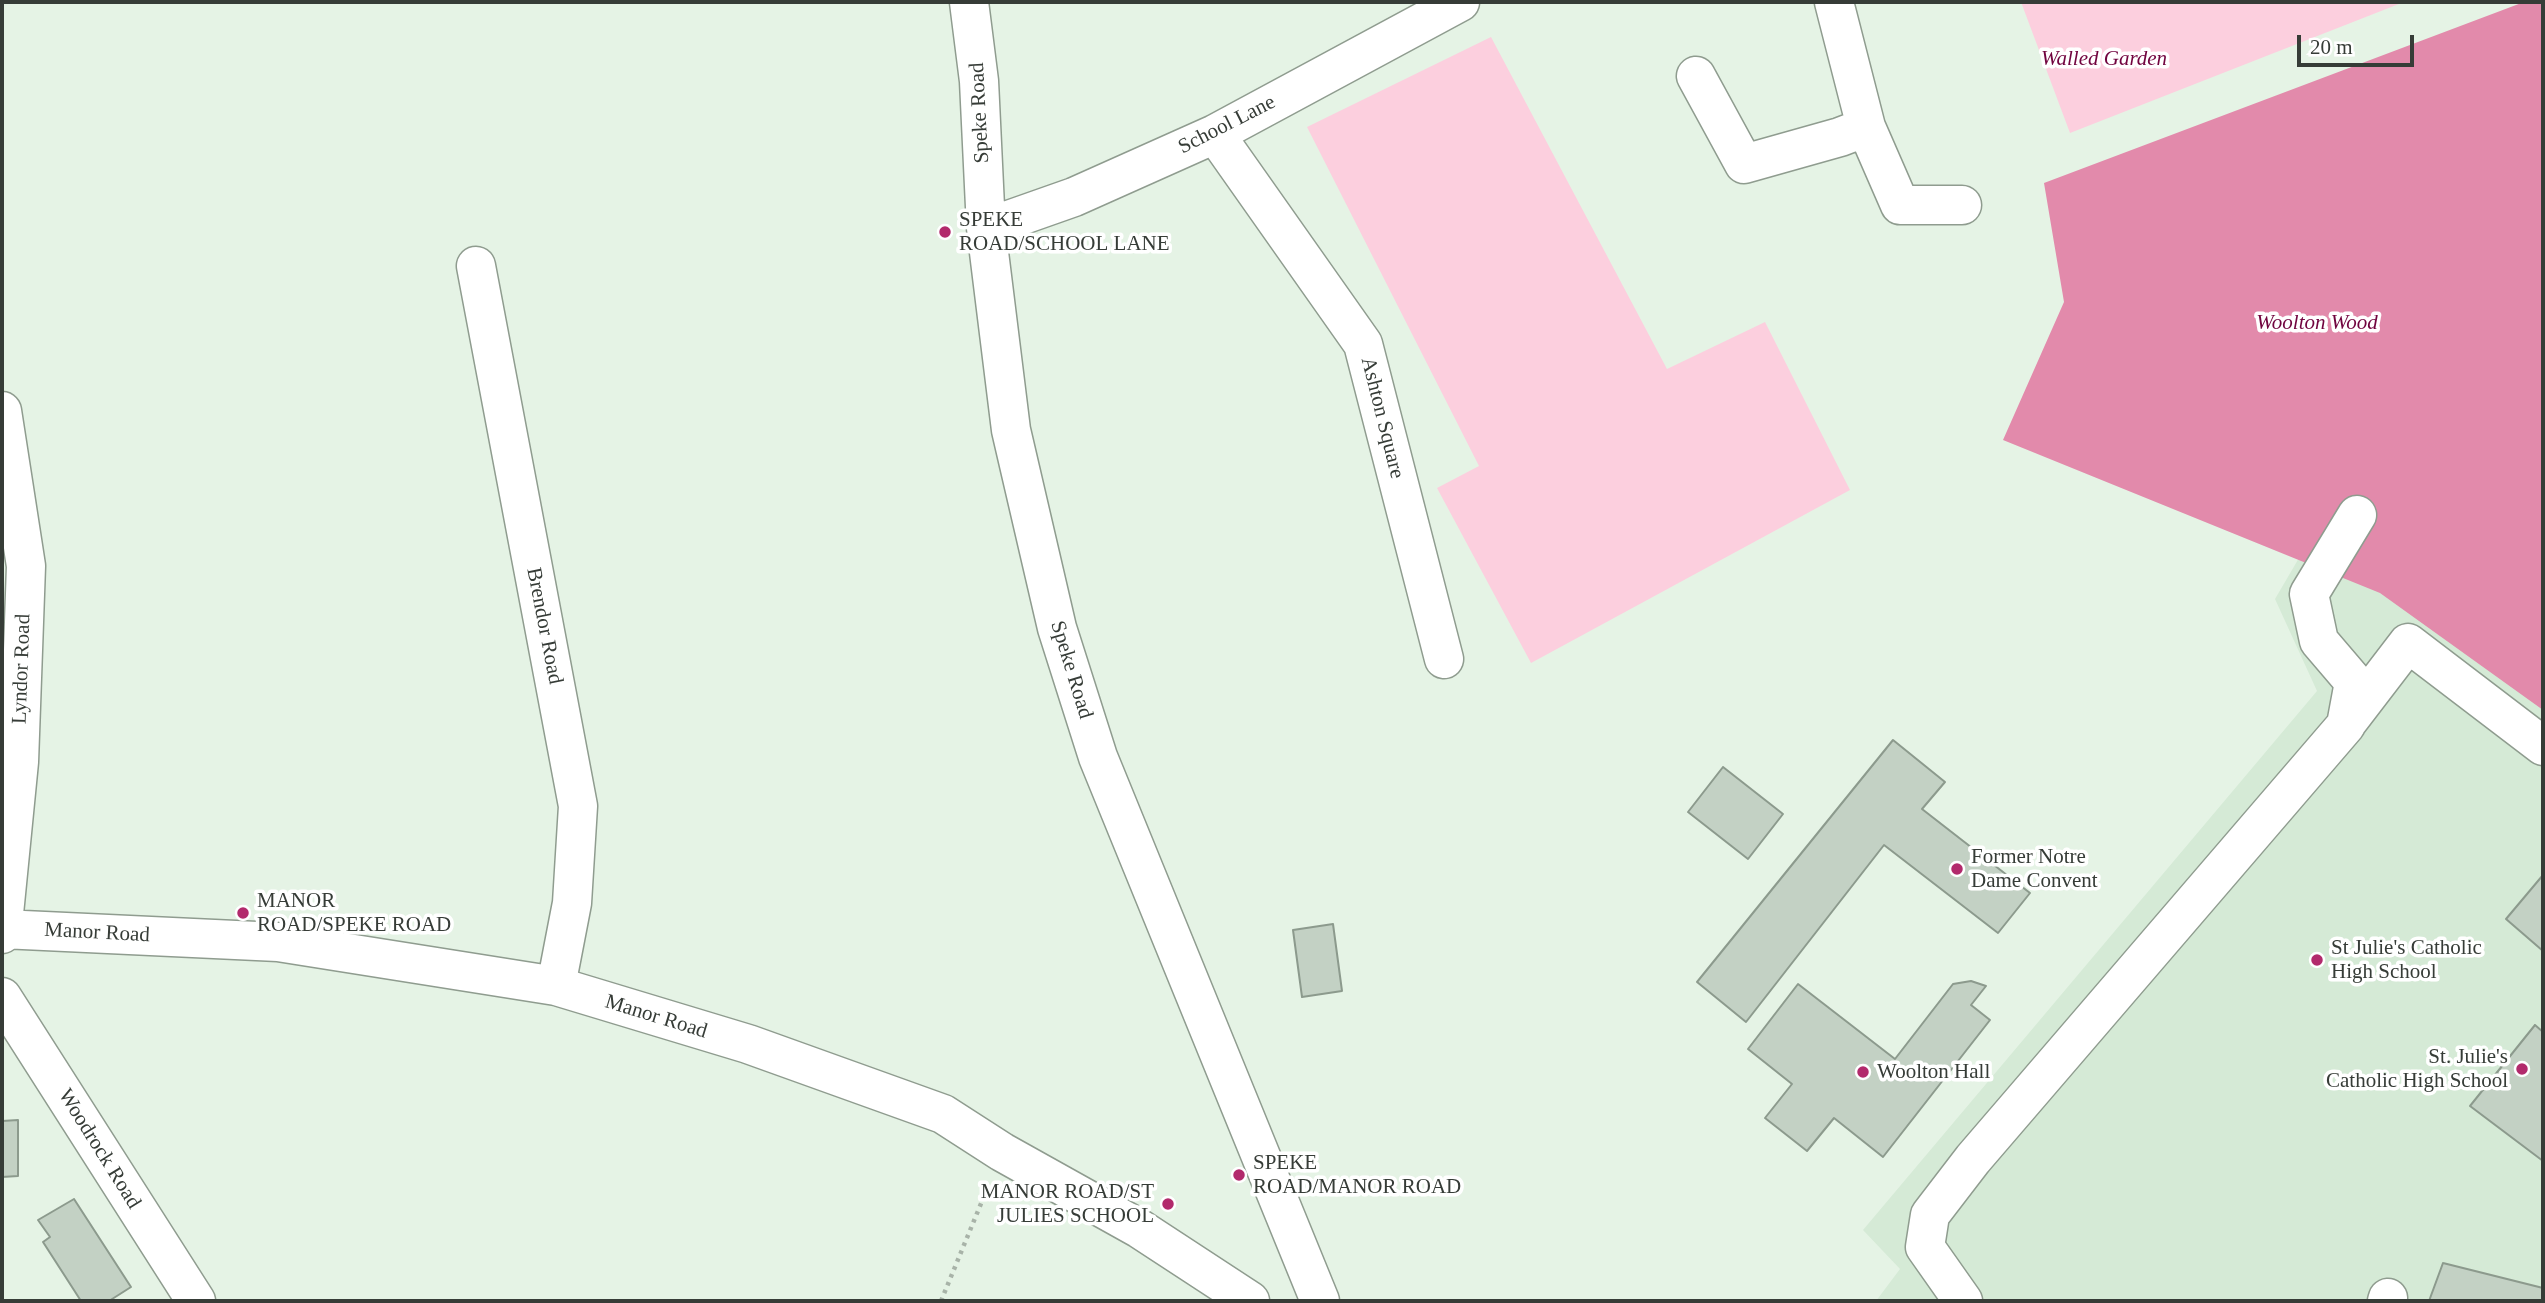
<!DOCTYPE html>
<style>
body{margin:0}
#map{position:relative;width:2545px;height:1303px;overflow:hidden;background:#e5f3e5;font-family:Georgia,serif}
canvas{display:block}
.frame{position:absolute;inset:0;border:4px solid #363c37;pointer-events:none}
.scale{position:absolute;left:2297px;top:35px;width:117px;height:32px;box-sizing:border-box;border:4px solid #363c37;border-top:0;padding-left:9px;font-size:21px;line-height:24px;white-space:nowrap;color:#363c37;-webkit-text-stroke:5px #fff;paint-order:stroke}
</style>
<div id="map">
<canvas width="2545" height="1303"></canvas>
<div class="frame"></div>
<div class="scale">20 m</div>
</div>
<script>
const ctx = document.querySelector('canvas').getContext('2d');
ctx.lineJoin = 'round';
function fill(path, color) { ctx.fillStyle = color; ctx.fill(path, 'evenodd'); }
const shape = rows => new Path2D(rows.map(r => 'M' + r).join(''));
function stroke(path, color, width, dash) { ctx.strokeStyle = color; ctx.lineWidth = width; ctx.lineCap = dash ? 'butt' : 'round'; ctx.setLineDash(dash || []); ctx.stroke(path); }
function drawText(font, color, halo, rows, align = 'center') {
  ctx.font = font + ' Georgia,serif'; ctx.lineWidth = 7; ctx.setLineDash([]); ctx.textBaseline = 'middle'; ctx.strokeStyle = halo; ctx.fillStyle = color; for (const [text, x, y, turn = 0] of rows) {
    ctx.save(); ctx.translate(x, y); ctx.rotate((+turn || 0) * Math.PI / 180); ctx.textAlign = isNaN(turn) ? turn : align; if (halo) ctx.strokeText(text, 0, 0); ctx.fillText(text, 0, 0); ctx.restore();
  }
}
fill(shape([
 [2330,505,2543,645,2543,1301,1876,1301,1900,1269,1863,1230,2317,691,2275,599]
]), '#d5ead6');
fill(shape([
 [2021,2,2404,2,2070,133],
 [1491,37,1667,369,1765,322,1850,490,1531,663,1437,488,1479,466,1307,127]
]), '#fccfde');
fill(shape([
 [2524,2,2543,2,2543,710,2380,593,2003,440,2064,302,2044,183]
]), '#e28aab');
const building = shape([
 [1893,740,1945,782,1922,809,2030,893,1998,933,1884,845,1746,1022,1697,982,1893,740],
 [1723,767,1783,814,1748,859,1688,812,1723,767],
 [2543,875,2543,951,2506,919,2543,875],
 [1333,924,1342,991,1302,997,1293,930,1333,924],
 [1971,981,1986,986,1971,1005,1990,1020,1883,1157,1834,1118,1807,1151,1765,1118,1792,1084,1748,1049,1798,984,1895,1059,1953,984,1971,981],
 [2535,1025,2543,1032,2543,1161,2470,1106,2535,1025],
 [18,1120,18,1176,2,1177,2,1121,18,1120],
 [74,1199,131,1287,109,1301,81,1301,43,1242,50,1237,38,1220,74,1199],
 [2443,1263,2543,1288,2543,1301,2429,1301,2443,1263]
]);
fill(building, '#c3d1c4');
stroke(building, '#8c9a8d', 2);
const minor = shape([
 [969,2,979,81,986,228,1011,430,1057,628,1098,757,1320,1301],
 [1834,2,1866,127,1900,205,1962,205],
 [1696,76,1744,164,1840,137,1866,127],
 [1215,134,1363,344,1444,659],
 [986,228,1074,197,1215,134,1460,2],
 [476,266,578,806,572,903,556,986],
 [2,411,26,566,19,762,2,934],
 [2349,720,2408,643,2543,746],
 [2,929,278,942,556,986,748,1044,943,1114,1002,1152,1140,1229,1250,1301],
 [2,997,196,1301],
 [1963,1301,1925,1247,1930,1215,1973,1159,2346,725,2354,682,2319,641,2309,594,2357,515],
 [2387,1301,2388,1298]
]);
stroke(minor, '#8f9c8f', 41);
stroke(shape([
 [941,1301,987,1189]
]), '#a8b3a8', 4.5, [3.5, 5]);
stroke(minor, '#fff', 38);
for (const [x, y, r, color] of [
 [945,232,7,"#b22a6c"],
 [1957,869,7,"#b22a6c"],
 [243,913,7,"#b22a6c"],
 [2317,960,7,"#b22a6c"],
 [2522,1069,7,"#b22a6c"],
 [1863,1072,7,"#b22a6c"],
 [1239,1175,7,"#b22a6c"],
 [1168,1204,7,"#b22a6c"]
]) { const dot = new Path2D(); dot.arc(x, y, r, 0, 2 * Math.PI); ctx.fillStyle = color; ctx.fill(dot); stroke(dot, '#fff', 2.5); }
drawText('italic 21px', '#71043f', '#fff', [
 ["Walled Garden",2104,59],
 ["Woolton Wood",2317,323]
]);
drawText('21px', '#363c37', '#fff', [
 ["Speke Road",980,113,-93],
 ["School Lane",1227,125,-27],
 ["Ashton Square",1382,418,76],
 ["Brendor Road",544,626,79],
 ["Lyndor Road",22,669,-88],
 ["Speke Road",1071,670,73],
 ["Manor Road",97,933,3],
 ["Manor Road",656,1017,17],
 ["Woodrock Road",99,1149,58]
]);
drawText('21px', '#363c37', '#fff', [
 ["SPEKE",959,220],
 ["ROAD/SCHOOL LANE",959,244],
 ["Former Notre",1971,857],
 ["Dame Convent",1971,881],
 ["MANOR",257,901],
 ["ROAD/SPEKE ROAD",257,925],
 ["St Julie's Catholic",2331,948],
 ["High School",2331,972],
 ["St. Julie's",2508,1057,"right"],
 ["Catholic High School",2508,1081,"right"],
 ["Woolton Hall",1877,1072],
 ["SPEKE",1253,1163],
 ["ROAD/MANOR ROAD",1253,1187],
 ["MANOR ROAD/ST",1154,1192,"right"],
 ["JULIES SCHOOL",1154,1216,"right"]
], 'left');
</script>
